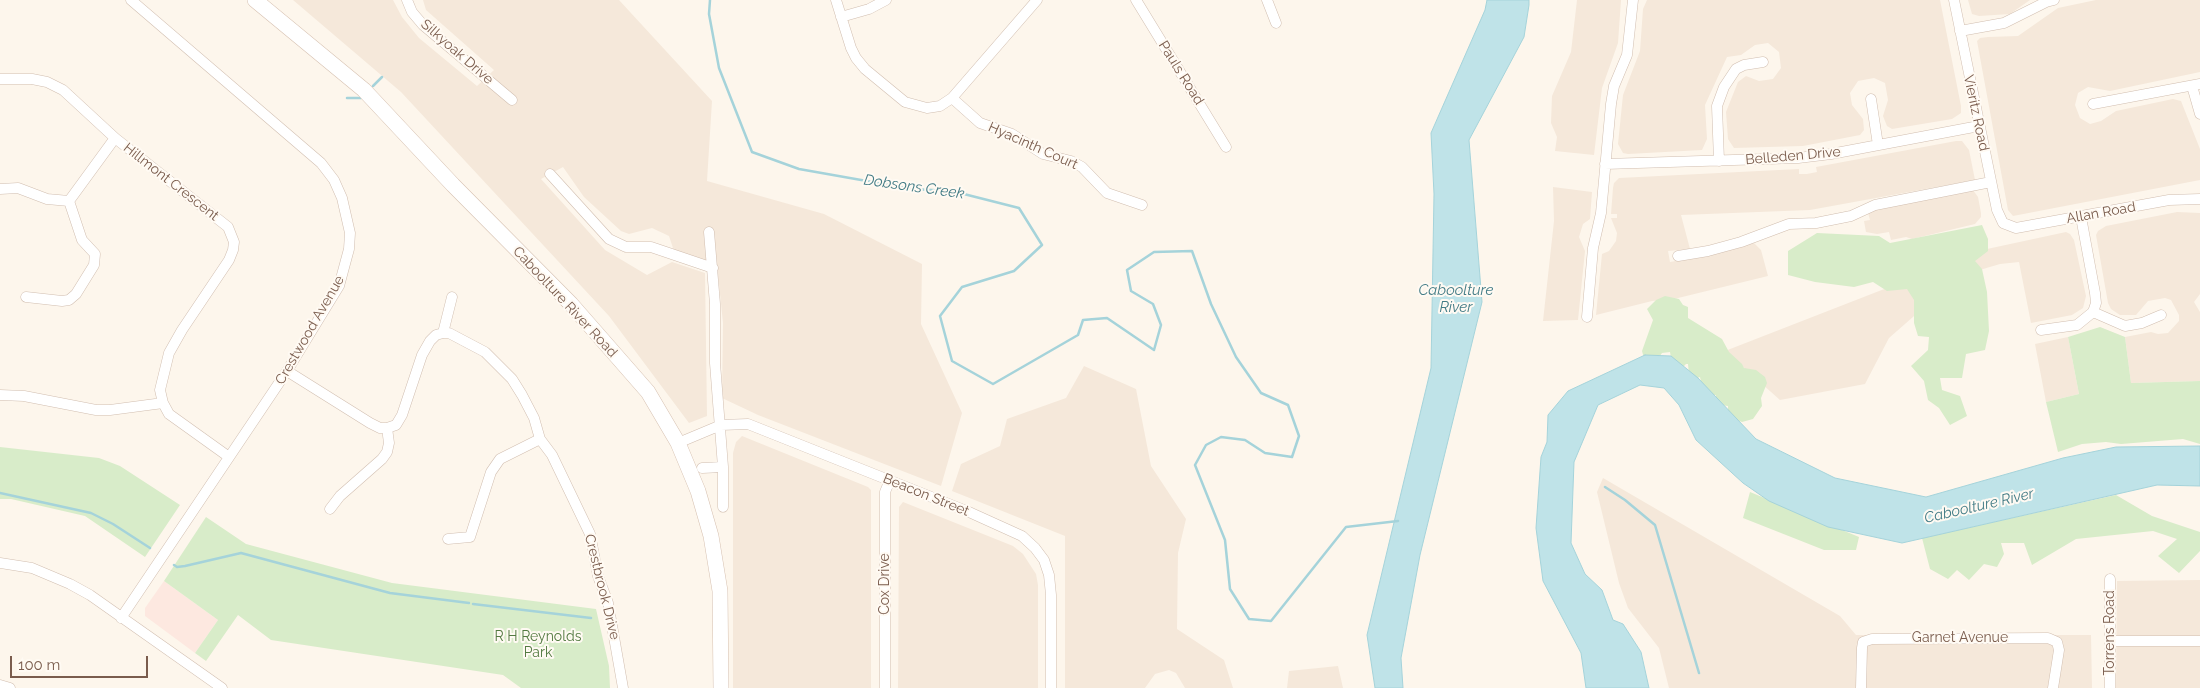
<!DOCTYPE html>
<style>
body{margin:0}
#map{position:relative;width:2200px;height:688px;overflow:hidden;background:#fdf6ec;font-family:Raleway,sans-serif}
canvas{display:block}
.scale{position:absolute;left:10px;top:656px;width:138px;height:22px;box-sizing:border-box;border:2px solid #7a5c4d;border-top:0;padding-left:6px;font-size:15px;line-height:18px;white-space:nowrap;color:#7a5c4d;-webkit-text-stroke:4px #fffaf3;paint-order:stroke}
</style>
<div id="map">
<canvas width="2200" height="688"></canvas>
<div class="scale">100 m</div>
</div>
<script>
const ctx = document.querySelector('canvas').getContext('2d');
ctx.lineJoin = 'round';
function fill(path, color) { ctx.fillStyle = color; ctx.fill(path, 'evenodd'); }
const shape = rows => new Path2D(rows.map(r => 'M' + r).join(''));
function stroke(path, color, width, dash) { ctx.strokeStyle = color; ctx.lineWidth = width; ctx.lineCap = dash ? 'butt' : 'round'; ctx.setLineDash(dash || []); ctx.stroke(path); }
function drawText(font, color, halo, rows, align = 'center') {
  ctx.font = font + ' Raleway,sans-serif'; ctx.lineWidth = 4; ctx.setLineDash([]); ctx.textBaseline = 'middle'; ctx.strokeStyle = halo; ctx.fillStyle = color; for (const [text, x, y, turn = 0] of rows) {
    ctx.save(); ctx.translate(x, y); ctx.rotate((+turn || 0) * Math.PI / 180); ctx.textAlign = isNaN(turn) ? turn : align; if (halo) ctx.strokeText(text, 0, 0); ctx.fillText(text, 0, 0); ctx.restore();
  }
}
fill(shape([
 [293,0,393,0,402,17,419,38,477,86,494,70,426,10,423,0,619,0,712,101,707,181,824,214,922,264,921,324,962,413,941,486,758,415,722,398,723,323,717,265,674,251,669,236,652,228,629,234,621,231,584,197,563,167,541,179,605,250,647,275,672,262,705,273,707,416,689,423,609,316,401,92],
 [1577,0,1621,0,1618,43,1602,88,1594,155,1555,151,1557,137,1551,123,1552,96,1571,52],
 [1647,0,1940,0,1961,106,1961,113,1952,119,1892,129,1887,126,1883,116,1888,100,1885,83,1874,78,1858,81,1850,93,1852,105,1863,119,1864,130,1860,135,1803,146,1734,148,1728,139,1726,112,1738,82,1746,76,1759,81,1773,79,1781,68,1779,52,1768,43,1755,45,1741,55,1727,57,1705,105,1707,139,1702,150,1628,154,1623,153,1618,144,1623,95,1640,51,1643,9],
 [1968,0,2030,0,2010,14,1979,16,1972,14],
 [2096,0,2200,0,2200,72,2110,91,2088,87,2078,93,2075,105,2080,118,2090,124,2101,121,2116,111,2173,99,2181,101,2200,149,2200,180,2013,216,2008,210,1977,41,1980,38,1988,37,2018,36,2058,8],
 [1956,141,1962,141,1969,150,1975,180,1810,210,1681,215,1690,249,1668,251,1670,262,1704,256,1754,243,1761,250,1768,276,1674,299,1652,301,1596,315,1602,254,1609,251,1616,241,1617,233,1611,218,1617,218,1617,214,1611,214,1613,188,1614,183,1619,178,1799,169,1799,174,1807,174,1817,172,1816,167],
 [1553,187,1592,192,1590,219,1583,224,1579,237,1585,251,1578,320,1543,321,1554,221],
 [1973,190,1978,197,1981,213,1981,217,1975,224,1912,239,1906,237,1891,240,1889,232,1877,234,1866,232,1864,221,1870,220,1868,213,1873,210],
 [2177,212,2200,213,2200,294,2194,302,2200,312,2200,381,2131,383,2125,337,2151,332,2158,334,2168,333,2179,321,2179,315,2171,300,2165,298,2148,301,2136,315,2120,315,2111,309,2108,303,2096,235,2098,231,2106,226],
 [2066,232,2070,234,2074,240,2086,296,2083,308,2072,315,2031,323,2019,262,2000,264,1973,272,1946,288,1889,338,1865,384,1780,400,1725,351,1987,249],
 [2068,337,2079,394,2046,402,2035,344],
 [1084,366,1136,389,1151,466,1186,519,1178,553,1177,629,1224,660,1233,688,1185,688,1176,673,1169,670,1155,674,1145,688,1065,688,1065,536,952,491,961,464,1000,446,1007,419,1066,398],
 [742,436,868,487,871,490,871,688,733,688,733,453,736,442],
 [1603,478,1840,616,1856,635,2091,635,2092,688,1669,688,1659,648,1628,608,1619,583,1597,492],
 [903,502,1013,546,1023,554,1036,574,1038,585,1038,688,898,688,899,507],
 [2200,580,2200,688,2116,688,2117,581],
 [1338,666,1343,688,1287,688,1289,671]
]), '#f5e8da');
fill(shape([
 [164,581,218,620,195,653,145,616,145,608]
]), '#fde8e0');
fill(shape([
 [1982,225,1988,239,1988,251,1975,261,1982,269,1987,292,1989,331,1985,350,1966,354,1962,378,1940,378,1942,390,1960,396,1967,416,1950,425,1939,408,1928,400,1924,381,1911,366,1928,350,1929,337,1918,336,1914,323,1914,300,1907,289,1887,291,1873,282,1854,287,1815,282,1788,275,1788,251,1817,233,1879,236,1890,243],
 [1665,296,1679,299,1683,305,1688,307,1688,318,1722,339,1729,352,1742,364,1744,368,1756,370,1765,377,1767,383,1761,398,1762,406,1753,419,1742,422,1734,419,1728,412,1728,406,1720,405,1716,401,1716,395,1710,395,1702,386,1700,377,1695,379,1689,374,1688,364,1686,364,1681,369,1672,363,1670,352,1662,353,1654,364,1645,362,1642,351,1653,320,1647,309,1656,300],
 [2100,327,2125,337,2131,383,2200,381,2200,444,2183,439,2121,444,2106,442,2082,444,2058,452,2046,402,2079,394,2068,337],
 [0,447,99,458,120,466,180,505,145,557,85,516,11,499,0,499],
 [1750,492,1859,537,1856,550,1824,550,1743,518],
 [2116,495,2152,516,2200,532,2200,551,2179,573,2158,556,2177,539,2153,531,2076,539,2032,565,2024,543,2001,543,2004,554,1997,567,1984,564,1969,580,1957,570,1948,579,1930,569,1922,538],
 [206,517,246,544,392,583,596,609,609,666,610,688,521,688,503,675,271,640,238,615,206,661,195,653,218,620,164,581]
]), '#d8ecc9');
const water = shape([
 [1487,0,1529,0,1529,5,1524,37,1469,140,1482,302,1420,555,1401,658,1403,688,1375,688,1367,635,1431,368,1434,194,1431,133,1485,10,1487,0],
 [1645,355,1671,356,1698,378,1756,439,1835,478,1926,497,2063,458,2116,447,2200,446,2200,486,2157,485,1902,543,1828,527,1769,501,1743,483,1696,440,1679,405,1664,388,1640,385,1598,405,1574,462,1571,543,1585,574,1602,590,1613,620,1623,624,1641,652,1649,688,1586,688,1581,653,1543,581,1536,528,1541,457,1547,442,1548,415,1568,391,1645,355]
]);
fill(water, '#bfe3e8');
stroke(water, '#a5d3da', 1);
stroke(shape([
 [710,0,709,14,719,68,752,152,799,169,912,189,952,191,1019,208,1042,245,1014,271,962,287,940,316,952,361,993,384,1078,335,1083,320,1107,318,1154,350,1161,325,1153,304,1131,291,1127,270,1154,252,1192,251,1211,304,1236,357,1261,393,1288,405,1299,436,1292,457,1265,453,1245,440,1221,437,1206,445,1195,465,1225,540,1230,589,1249,619,1271,621,1346,527,1398,521],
 [373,86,382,77],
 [347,98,361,98],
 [1605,487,1625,500,1655,525,1699,673],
 [0,493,91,513,113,524,150,548],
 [174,565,177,567,185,566,241,553,390,593,469,603],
 [473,604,591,618]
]), '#a5d3da', 2.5);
const minor = shape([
 [407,0,412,12,423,25,512,100],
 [836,0,851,48,856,58,865,69,905,102,927,108,940,106,952,98,1037,0],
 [1136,0,1226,147],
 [1267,0,1276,23],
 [1954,0,1997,210,2003,223,2016,228,2169,200,2200,199],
 [841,17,869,9,886,0],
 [1960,31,2004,23,2046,2,2054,0],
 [0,79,32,79,47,82,63,90,115,138,228,227,234,242,233,250,229,260,182,330,169,353,160,390,163,403,169,414,229,457],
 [2192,86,2200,114],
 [952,98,980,123,1012,134,1043,154,1071,161,1082,167,1107,193,1142,205],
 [1871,99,1878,145],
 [2093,104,2200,84],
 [1719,161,1717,106,1724,87,1736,69,1744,65,1763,62],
 [1605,164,1798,158,1831,154,1979,126],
 [550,174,609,239,626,247,651,247,713,268],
 [0,189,18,188,47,199,69,201,115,138],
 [709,232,715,304,715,363,723,467,723,507],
 [1678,256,1708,251,1741,242,1789,224,1816,223,1851,216,1875,205,1991,182],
 [26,297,62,301,69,300,76,294,94,265,95,254,82,240,69,201],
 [2093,312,2125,326,2142,323,2161,315],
 [1587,317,1593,248,1601,213,1611,104,1614,86,1627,55,1633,0],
 [2041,330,2077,325,2093,312,2096,303,2095,293,2081,217],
 [443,333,449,333,485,352,512,379,522,395,534,418,540,439,552,455,590,534,598,576,608,603,623,688],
 [287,371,370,423,380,428,387,428],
 [0,395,24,396,96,410,110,410,163,403],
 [678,443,721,425,748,424,969,512,1022,536,1035,548,1044,560,1049,575,1051,595,1051,688],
 [702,468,723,467],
 [330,509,340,496,382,459,387,452,389,443,387,428,396,425,402,415,422,355,430,341,436,335,443,333,452,297],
 [448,539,470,537,491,472,500,459,540,439],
 [0,563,32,568,70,584,90,595,222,688],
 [2110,579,2110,688],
 [121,618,287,371,339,286,349,249,350,233,342,198,334,180,321,163,131,0],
 [2110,641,2200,641],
 [0,685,10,688],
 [885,688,885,492,890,480],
 [1861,688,1862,648,1863,642,1872,639,2048,638,2057,642,2059,650,2053,688]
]);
const secondary = shape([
 [255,0,364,90,453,185,571,304,648,392,678,443,698,491,711,536,720,591,721,688]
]);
stroke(minor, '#d1beb0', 11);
stroke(secondary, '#d6c0b0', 16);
stroke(minor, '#fff', 10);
stroke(secondary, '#fff', 15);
drawText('14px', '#7a5c4d', '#fffaf3', [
 ["Silkyoak Drive",457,52,41],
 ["Pauls Road",1181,73,58],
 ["Vieritz Road",1976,113,78],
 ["Hyacinth Court",1033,146,24],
 ["Belleden Drive",1793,156,-5],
 ["Hillmont Crescent",171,182,38],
 ["Allan Road",2101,213,-10],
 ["Caboolture River Road",565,302,47],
 ["Crestwood Avenue",310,330,-60],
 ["Beacon Street",926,495,22],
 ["Cox Drive",885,584,-90],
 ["Crestbrook Drive",602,587,76],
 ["Torrens Road",2110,633,-90],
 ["Garnet Avenue",1960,638]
]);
drawText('14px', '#537a41', '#fffaf3', [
 ["R H Reynolds",538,637],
 ["Park",538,653]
]);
drawText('italic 15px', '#437c86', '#fffaf3', [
 ["Dobsons Creek",914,187,8],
 ["Caboolture",1456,290],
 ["River",1456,307],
 ["Caboolture River",1979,506,-13]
]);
</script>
